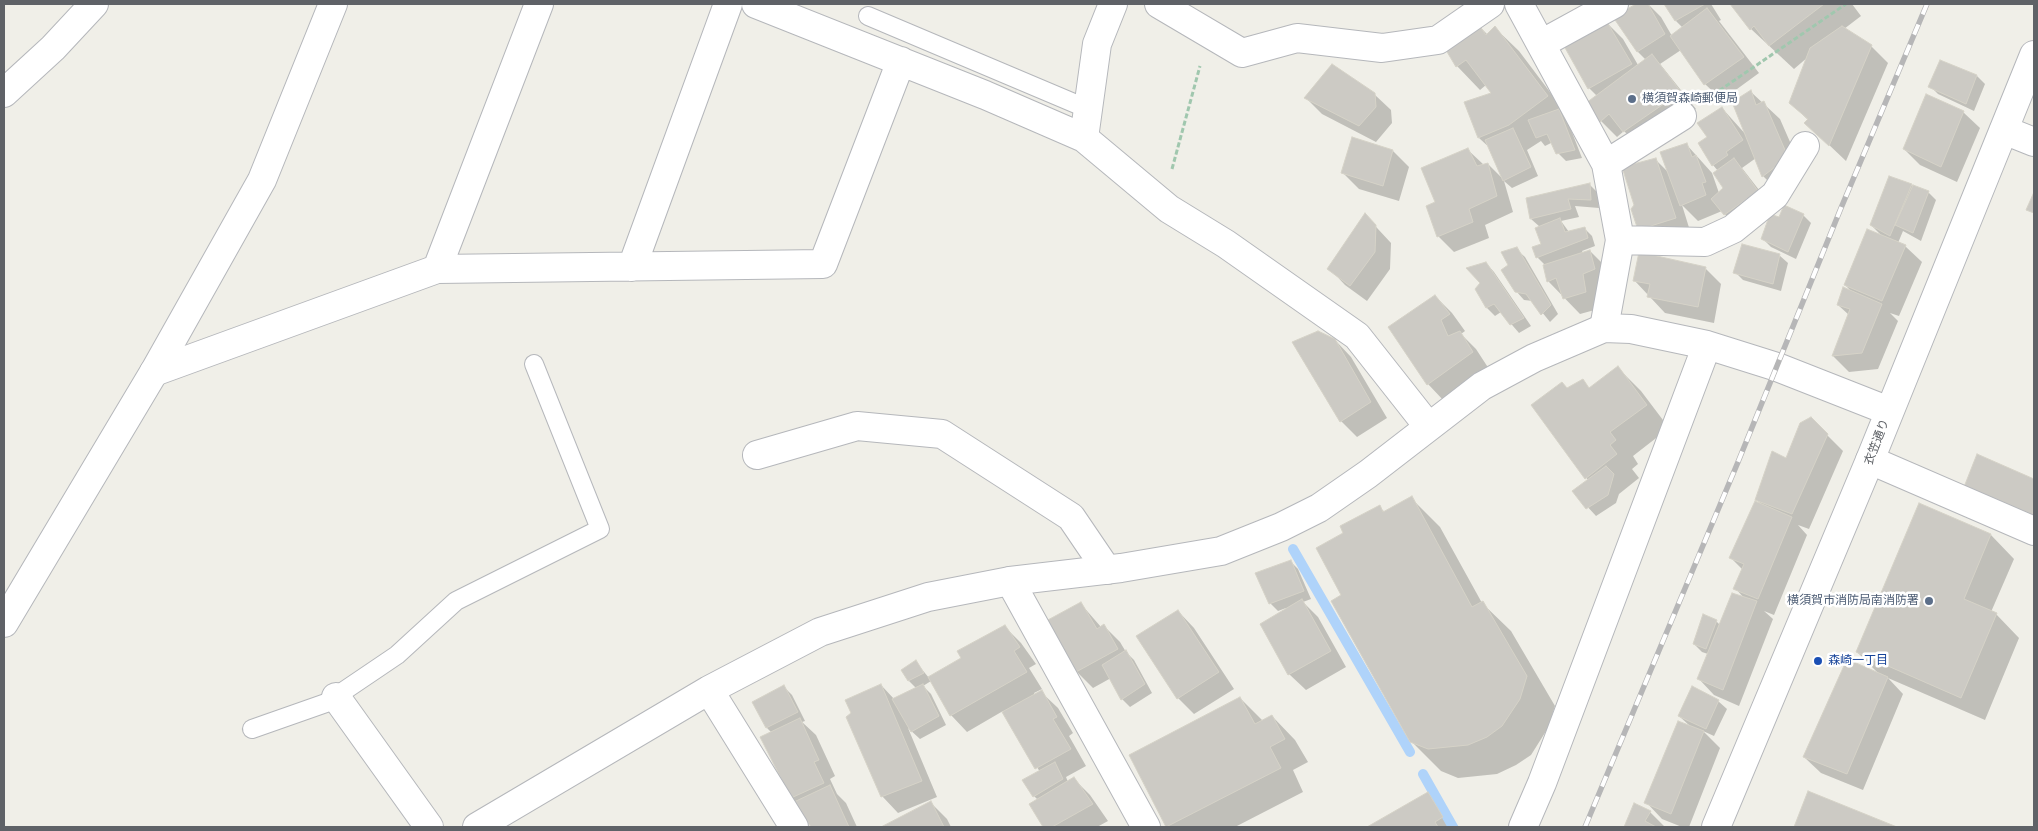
<!DOCTYPE html>
<meta charset="utf-8">
<style>
body{margin:0}
#map{position:relative;width:2038px;height:831px;overflow:hidden;background:#f0efe8;font-family:"PT Sans Narrow",sans-serif}
canvas{display:block}
.frame{position:absolute;inset:0;border:5px solid #5f6267;pointer-events:none}
</style>
<div id="map">
<canvas width="2038" height="831"></canvas>
<div class="frame"></div>
</div>
<script>
const ctx = document.querySelector('canvas').getContext('2d');
ctx.lineJoin = 'round';
function fill(path, color) { ctx.fillStyle = color; ctx.fill(path, 'evenodd'); }
const shape = rows => new Path2D(rows.map(r => 'M' + r).join(''));
function stroke(path, color, width, dash) { ctx.strokeStyle = color; ctx.lineWidth = width; ctx.lineCap = dash ? 'butt' : 'round'; ctx.setLineDash(dash || []); ctx.stroke(path); }
function drawText(font, color, halo, rows, align = 'center') {
  ctx.font = font + ' "PT Sans Narrow","Noto Sans JP",sans-serif'; ctx.lineWidth = 5; ctx.setLineDash([]); ctx.textBaseline = 'middle'; ctx.strokeStyle = halo; ctx.fillStyle = color; for (const [text, x, y, turn = 0] of rows) {
    ctx.save(); ctx.translate(x, y); ctx.rotate((+turn || 0) * Math.PI / 180); ctx.textAlign = isNaN(turn) ? turn : align; if (halo) ctx.strokeText(text, 0, 0); ctx.fillText(text, 0, 0); ctx.restore();
  }
}
fill(shape([
 [1639,4,1648,4,1661,17,1672,36,1683,28,1676,21,1666,4,1711,4,1721,20,1719,21,1759,73,1722,100,1705,84,1681,50,1660,64,1696,109,1640,147,1624,131,1617,137,1601,121,1597,96,1589,88,1607,23,1623,39,1638,65,1646,60,1638,52,1615,17],
 [1731,4,1852,4,1861,16,1844,29,1871,46,1888,63,1846,161,1806,123,1809,121,1791,103,1808,57,1794,69,1751,29],
 [1476,23,1488,35,1495,28,1519,51,1571,120,1568,122,1582,158,1566,161,1558,153,1553,142,1545,146,1541,141,1527,150,1538,176,1512,188,1504,181,1513,212,1485,225,1489,238,1454,252,1438,236,1437,203,1468,150,1484,165,1488,164,1503,179,1491,149,1479,138,1493,94,1486,85,1480,90,1457,66,1445,45],
 [1941,61,1977,76,1985,84,1974,111,1938,94,1930,86],
 [1751,92,1780,119,1804,174,1779,192,1763,176,1756,158,1742,168,1773,208,1741,231,1722,211,1698,221,1682,205,1691,234,1639,229,1656,160,1669,173,1686,144,1712,173,1719,193,1725,188,1718,171,1713,165,1709,138,1722,108,1748,137],
 [1374,94,1391,110,1392,123,1376,142,1322,114,1306,98],
 [1963,112,1980,128,1957,182,1920,165,1904,149],
 [1352,139,1393,151,1409,167,1399,201,1359,189,1343,173],
 [1589,184,1597,192,1599,208,1575,206,1579,217,1561,221,1569,232,1584,228,1592,236,1595,246,1582,251,1583,253,1590,251,1606,267,1602,308,1580,314,1548,281,1545,265,1537,257,1543,244,1540,227,1531,219],
 [1912,185,1928,192,1936,200,1921,241,1903,231,1898,243,1905,246,1922,262,1899,316,1890,313,1898,321,1878,369,1849,372,1833,356,1849,315,1838,305,1853,293,1845,285,1883,237,1871,225],
 [1365,215,1391,243,1390,269,1367,301,1345,285,1329,268],
 [1803,215,1811,223,1796,259,1771,247,1763,239,1780,219],
 [1516,249,1525,257,1558,314,1550,322,1533,301,1524,300,1516,291,1510,266],
 [1779,255,1788,263,1781,291,1743,280,1735,272],
 [1486,263,1494,272,1531,326,1519,333,1501,312,1495,316,1487,308,1476,289,1482,283],
 [1705,268,1721,284,1714,323,1665,313,1634,280],
 [1435,296,1452,313,1465,331,1461,334,1476,349,1489,369,1444,401,1428,384],
 [1335,340,1351,357,1387,418,1357,437,1341,421],
 [1618,368,1641,391,1669,428,1633,456,1638,464,1632,469,1639,478,1619,494,1616,503,1596,516,1573,491,1588,480,1533,405,1567,390,1582,381,1590,389],
 [1811,419,1843,451,1809,529,1798,525,1807,535,1774,615,1764,611,1773,619,1739,706,1714,695,1698,678,1708,654,1702,652,1694,644,1716,621,1720,625,1745,599,1735,588,1743,570,1731,558,1763,506,1757,500,1787,459],
 [1977,456,2034,480,2034,524,1982,503],
 [1411,498,1440,527,1482,603,1511,631,1555,706,1548,728,1531,755,1516,765,1497,774,1458,778,1441,771,1411,741,1342,595,1344,534,1379,507,1385,512],
 [1919,505,1991,535,2014,559,1991,612,1996,614,2019,638,1985,720,1888,678,1903,694,1863,790,1821,773,1804,757,1880,675,1857,652],
 [1290,561,1298,569,1311,599,1303,602,1318,617,1346,667,1306,690,1289,674,1286,610,1286,608,1278,611,1270,603],
 [1081,604,1101,627,1104,626,1120,642,1126,652,1134,660,1152,693,1130,707,1122,699,1111,678,1093,688,1077,672,1048,622],
 [1178,611,1194,628,1234,689,1194,714,1178,698],
 [1005,627,1021,643,1036,664,1029,668,1042,689,1034,693,1035,695,1041,692,1058,708,1073,733,1069,736,1086,766,1066,777,1068,782,1074,779,1090,795,1108,821,1097,827,1045,827,1031,804,1038,800,1034,796,1040,772,1003,711,967,732,951,715,931,681,923,686,931,694,946,725,920,739,908,728,937,797,898,813,882,796,881,685,895,700,917,689,909,681,916,662,929,678,963,658],
 [784,687,792,695,805,721,802,722,816,735,835,776,830,779,837,794,846,803,857,827,813,827,792,797,772,733,767,728,754,702],
 [1240,698,1263,721,1272,716,1295,740,1308,762,1293,770,1303,792,1235,827,1168,827,1131,756],
 [1718,701,1727,709,1714,736,1703,731,1720,748,1689,827,1682,827,1662,819,1646,802,1690,726,1679,716],
 [1809,793,1894,827,1795,827],
 [1428,794,1459,827,1370,827],
 [931,803,947,819,951,827,884,827],
 [1635,805,1650,812,1665,827,1625,827]
]), '#0003');
stroke(shape([
 [1293,549,1410,752],
 [1423,774,1453,827]
]), '#afd3fa', 10);
const building = shape([
 [1636,4,1648,4,1665,34,1637,52,1613,17,1636,4],
 [1664,4,1705,4,1675,21,1664,4],
 [1730,4,1824,4,1769,46,1754,26,1750,30,1730,4],
 [1707,8,1744,57,1704,85,1670,36,1707,8],
 [1477,22,1486,35,1495,26,1548,96,1509,125,1478,138,1464,102,1491,93,1466,60,1456,67,1443,45,1477,22],
 [1607,22,1632,64,1588,89,1564,46,1607,22],
 [1842,26,1872,45,1829,146,1804,123,1808,119,1789,103,1810,48,1842,26],
 [1652,54,1681,92,1623,132,1609,114,1600,122,1586,103,1652,54],
 [1940,60,1977,75,1966,104,1928,87,1940,60],
 [1332,64,1375,93,1376,107,1359,126,1304,98,1332,64],
 [1751,90,1756,105,1764,101,1788,157,1762,177,1732,102,1751,90],
 [1926,94,1964,111,1941,167,1903,149,1926,94],
 [1722,107,1743,140,1726,152,1728,155,1712,166,1698,143,1707,137,1697,123,1722,107],
 [1559,109,1575,150,1556,154,1547,134,1536,138,1528,120,1559,109],
 [1513,128,1531,167,1503,181,1485,140,1513,128],
 [1352,137,1393,150,1383,186,1341,173,1352,137],
 [1687,143,1692,157,1696,155,1706,182,1702,183,1706,195,1680,206,1660,152,1687,143],
 [1468,148,1477,166,1488,163,1497,196,1469,209,1473,222,1437,237,1426,206,1435,202,1421,168,1468,148],
 [1656,158,1676,218,1638,230,1631,209,1634,205,1622,167,1656,158],
 [1734,158,1758,191,1724,215,1711,199,1723,188,1713,173,1734,158],
 [1889,176,1912,184,1890,236,1870,225,1889,176],
 [1590,183,1591,200,1568,199,1571,209,1530,219,1526,198,1590,183],
 [1913,185,1929,191,1913,233,1895,225,1913,185],
 [2034,192,2034,213,2026,210,2034,192],
 [1784,205,1804,214,1788,252,1761,239,1770,214,1779,217,1784,205],
 [1365,213,1376,225,1375,252,1350,286,1327,269,1365,213],
 [1560,218,1565,232,1585,227,1588,238,1536,258,1532,247,1541,244,1535,228,1560,218],
 [1867,229,1906,245,1882,301,1844,285,1867,229],
 [1742,244,1780,254,1773,284,1733,273,1742,244],
 [1517,247,1551,305,1541,315,1526,294,1515,292,1501,270,1508,265,1501,252,1517,247],
 [1590,250,1595,269,1583,274,1586,292,1563,299,1556,278,1547,282,1543,265,1590,250],
 [1639,252,1706,267,1698,307,1647,297,1650,284,1633,281,1639,252],
 [1486,262,1524,318,1510,325,1494,304,1486,308,1475,289,1480,283,1466,268,1486,262],
 [1843,287,1882,304,1862,353,1832,356,1850,309,1837,305,1843,287],
 [1435,295,1450,314,1441,320,1448,336,1460,331,1473,352,1427,385,1388,327,1435,295],
 [1318,331,1335,339,1371,402,1340,422,1292,342,1318,331],
 [1618,366,1647,405,1610,432,1616,440,1610,445,1617,454,1585,479,1531,405,1562,382,1567,388,1583,379,1589,388,1618,366],
 [1811,417,1828,434,1792,514,1755,500,1772,451,1786,458,1800,423,1811,417],
 [1977,454,2034,479,2033,515,1964,487,1977,454],
 [1606,466,1614,474,1608,495,1586,509,1572,491,1606,466],
 [1412,496,1472,607,1483,601,1527,676,1520,699,1502,726,1487,737,1468,745,1428,749,1410,742,1331,601,1341,595,1316,548,1343,533,1340,526,1380,505,1383,512,1412,496],
 [1755,501,1792,517,1758,599,1733,589,1744,564,1729,558,1755,501],
 [1919,503,1991,534,1964,599,1997,613,1961,698,1856,652,1919,503],
 [1291,560,1304,591,1269,604,1255,573,1291,560],
 [1732,593,1757,601,1723,690,1697,679,1732,593],
 [1302,599,1331,651,1288,675,1260,624,1302,599],
 [1081,602,1097,629,1104,624,1118,649,1076,672,1046,621,1081,602],
 [1178,610,1219,672,1177,699,1136,636,1178,610],
 [1703,614,1717,620,1706,649,1693,644,1703,614],
 [1005,625,1020,647,1014,651,1027,672,950,716,928,677,961,658,957,651,1005,625],
 [1126,650,1145,684,1121,700,1102,665,1126,650],
 [1847,659,1888,677,1847,774,1803,757,1847,659],
 [916,660,924,673,908,681,901,670,916,660],
 [881,684,922,781,881,797,846,717,851,713,845,700,881,684],
 [923,684,939,716,911,732,892,699,923,684],
 [784,685,798,712,766,728,752,702,784,685],
 [1692,686,1719,700,1706,729,1678,716,1692,686],
 [1042,690,1057,717,1053,719,1071,749,1035,769,1002,712,1042,690],
 [1240,697,1255,724,1272,715,1285,739,1270,747,1281,768,1166,827,1129,755,1240,697],
 [800,718,819,760,814,762,824,783,791,798,760,737,800,718],
 [1678,721,1704,731,1671,814,1644,803,1678,721],
 [1055,762,1063,779,1033,797,1022,780,1055,762],
 [1074,777,1093,804,1052,827,1043,827,1029,804,1074,777],
 [830,785,849,827,811,827,794,802,830,785],
 [1808,791,1897,827,1794,827,1808,791],
 [1428,792,1443,817,1435,822,1438,827,1367,827,1428,792],
 [931,801,944,827,881,827,931,801],
 [1634,803,1651,811,1645,821,1656,827,1624,827,1634,803]
]);
fill(building, '#cccac4');
stroke(building, '#d5d2c7', 1);
const service = shape([
 [868,16,1088,109],
 [252,729,326,703,397,655,456,601,600,529,534,364]
]);
const minor = shape([
 [756,4,985,95,1084,138,1169,209,1226,244,1357,336,1428,426],
 [1159,4,1242,53,1297,38,1382,48,1438,40,1490,4],
 [1519,4,1606,164,1620,240,1604,328],
 [1541,44,1614,4],
 [4,93,53,48,94,4],
 [2004,130,2034,142],
 [1084,138,1097,44,1113,4],
 [1606,164,1682,116],
 [1620,240,1705,242,1733,229,1775,195,1805,146],
 [632,267,728,4],
 [437,269,539,4],
 [154,372,437,269,823,264,901,61],
 [757,455,857,426,942,434,1071,517,1107,570],
 [1870,460,2034,531],
 [1010,581,1146,827],
 [336,697,429,827]
]);
const tertiary = shape([
 [4,623,154,372,262,180,333,4],
 [709,690,794,827],
 [477,827,709,690,820,632,928,597,1010,581,1121,568,1221,551,1281,527,1319,508,1368,474,1482,386,1534,358,1604,328,1631,329,1707,345,1777,367,1889,411],
 [1523,827,1542,783,1707,345],
 [1716,827,1870,460,2034,55]
]);
stroke(service, '#b5b7bb', 20);
stroke(minor, '#b5b7bb', 30);
stroke(tertiary, '#b5b7bb', 30);
stroke(shape([
 [1707,99,1846,4],
 [1172,169,1200,66]
]), '#a0c7ae', 3, [5, 2.5]);
stroke(service, '#fff', 18);
stroke(minor, '#fff', 28);
stroke(tertiary, '#fff', 28);
const rail = shape([
 [1585,827,1738,462,1841,208,1927,4]
]);
stroke(rail, '#b6b6b7', 5.5);
stroke(rail, '#fff', 4, [11]);
for (const [x, y, r, color] of [
 [1632,99,5,"#5c6f8a"],
 [1929,601,5,"#5c6f8a"],
 [1818,661,5,"#1a4fb4"]
]) { const dot = new Path2D(); dot.arc(x, y, r, 0, 2 * Math.PI); ctx.fillStyle = color; ctx.fill(dot); stroke(dot, '#fff', 2); }
drawText('12px', '#4e5e75', '#fff', [
 ["横須賀森崎郵便局",1642,99],
 ["横須賀市消防局南消防署",1919,601,"right"]
], 'left');
drawText('12px', '#5f6267', '#fff', [
 ["衣笠通り",1877,442,-69]
]);
drawText('12px', '#164399', '#fff', [
 ["森崎一丁目",1828,661]
], 'left');
</script>
